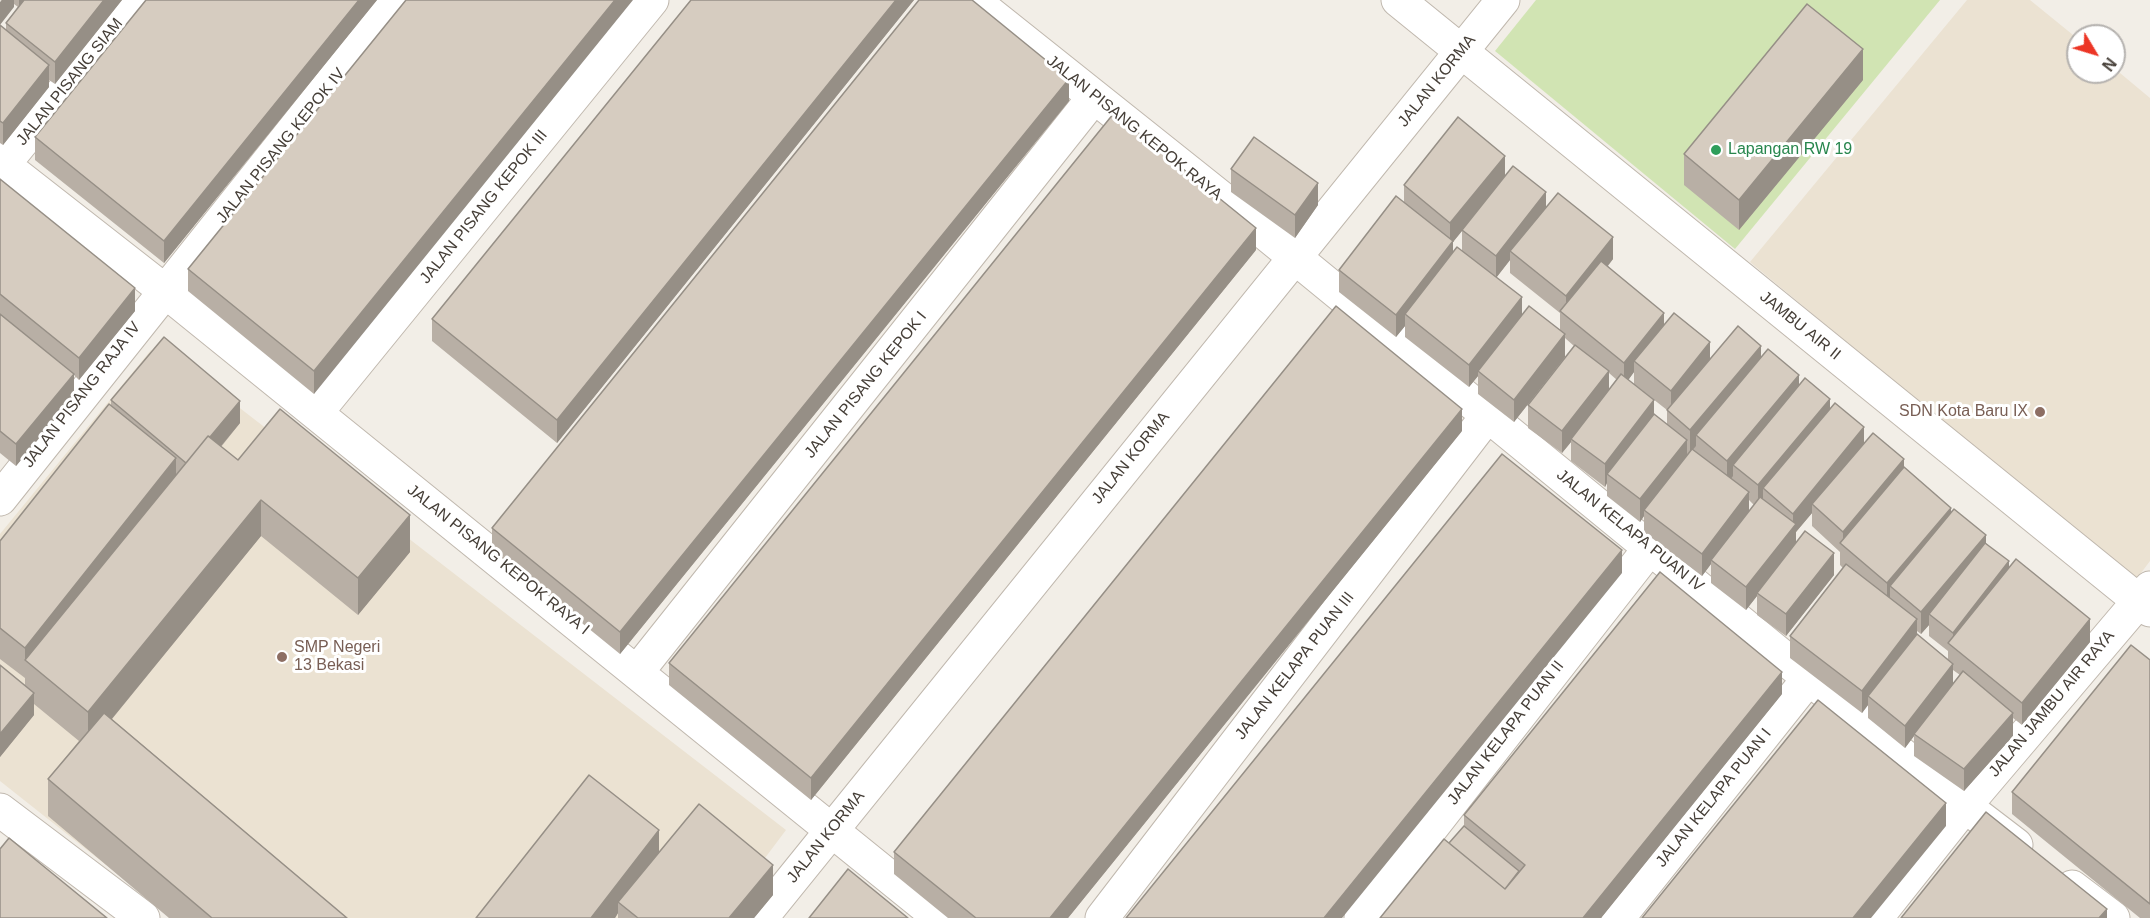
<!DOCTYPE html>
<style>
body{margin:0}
#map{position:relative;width:2150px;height:918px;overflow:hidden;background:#f2eee7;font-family:Helvetica,sans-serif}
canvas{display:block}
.north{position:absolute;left:2066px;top:24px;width:60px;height:60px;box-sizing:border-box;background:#fff;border:2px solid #b5b2af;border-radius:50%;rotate:128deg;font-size:16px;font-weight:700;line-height:24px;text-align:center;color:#453e37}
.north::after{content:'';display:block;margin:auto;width:21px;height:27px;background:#ec3525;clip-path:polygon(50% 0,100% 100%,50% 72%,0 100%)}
</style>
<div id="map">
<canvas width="2150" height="918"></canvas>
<div class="north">N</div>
</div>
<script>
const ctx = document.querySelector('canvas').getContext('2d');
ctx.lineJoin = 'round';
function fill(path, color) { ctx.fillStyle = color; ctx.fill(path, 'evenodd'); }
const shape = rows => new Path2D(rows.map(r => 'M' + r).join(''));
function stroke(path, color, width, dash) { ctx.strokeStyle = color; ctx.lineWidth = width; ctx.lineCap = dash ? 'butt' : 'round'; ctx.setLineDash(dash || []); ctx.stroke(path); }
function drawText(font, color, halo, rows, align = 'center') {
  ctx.font = font + ' Helvetica,sans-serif'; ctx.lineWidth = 6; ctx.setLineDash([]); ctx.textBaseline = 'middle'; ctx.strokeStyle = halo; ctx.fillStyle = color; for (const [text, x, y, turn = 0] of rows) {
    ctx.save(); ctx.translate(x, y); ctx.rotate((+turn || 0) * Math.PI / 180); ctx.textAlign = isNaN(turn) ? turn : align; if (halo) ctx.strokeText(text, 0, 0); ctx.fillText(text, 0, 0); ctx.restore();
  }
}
fill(shape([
 [1967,0,2030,0,2078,39,2078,72,2114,72,2114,68,2150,98,2150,561,2135,581,1750,262],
 [151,350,188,368,786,830,720,918,173,918,0,781,0,534]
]), '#ebe2d2');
fill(shape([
 [1536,0,1940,0,1735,249,1495,51]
]), '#d1e4b3');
const street = shape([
 [973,0,1259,228,1965,806,2016,845],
 [1398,0,2150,610],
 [0,162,165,291,940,918],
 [3,165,138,0],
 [316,413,652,0],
 [0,499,397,0],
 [637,672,1094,97],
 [0,810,143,918],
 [2072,887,2113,918],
 [761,918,1503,0],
 [1102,918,1488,415],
 [1361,918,1650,548],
 [1618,918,1809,678],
 [1876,918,1965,806,2150,588]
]);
stroke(street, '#c0b8ae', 35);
stroke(street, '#fff', 33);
fill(shape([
 [0,0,122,0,55,84,49,80,49,87,3,145,0,143,0,25,6,30,6,23,18,7,14,4,14,7],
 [146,0,377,0,164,263,35,160,35,137],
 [406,0,314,394,188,291,188,269],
 [691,0,914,0,557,443,432,341,432,319],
 [1863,80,1739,230,1684,185,1684,154],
 [1069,101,620,654,492,550,492,528],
 [1231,169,1318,205,1295,238,1231,192],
 [1505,175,1613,259,1608,266,1664,325,1710,359,1761,357,1830,409,1864,442,1904,468,1951,513,1986,543,2009,568,2090,642,2022,725,2013,718,2013,736,1964,791,1914,756,1914,736,1905,748,1868,718,1868,705,1862,713,1790,658,1790,636,1843,568,1840,565,1840,552,1812,526,1812,513,1796,532,1796,543,1834,575,1786,636,1757,615,1757,596,1746,610,1711,583,1711,564,1702,576,1644,532,1644,516,1640,522,1607,496,1607,483,1605,487,1571,461,1571,442,1562,453,1528,428,1528,405,1574,346,1565,338,1565,357,1514,422,1478,394,1478,376,1469,387,1405,337,1405,326,1396,337,1339,292,1339,270,1404,203,1404,185],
 [1462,231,1462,251,1453,252,1453,242],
 [1510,260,1510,273,1560,313,1560,330,1522,315,1496,278],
 [1634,372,1634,384,1667,410,1667,425,1654,414,1628,380],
 [1609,373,1617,380,1609,390],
 [1749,500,1754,505,1749,512],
 [1929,625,1929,636,1948,651,1948,659,1917,635,1917,631,1921,634],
 [1953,670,1960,675,1953,683],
 [0,179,135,311,79,380,74,375,74,396,16,466,0,453],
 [1256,250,811,800,669,685,669,663],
 [111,400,240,423,221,447,238,460,410,552,358,615,261,536,112,719,347,918,169,918,48,816,48,779,79,741,34,704,34,715,0,757,0,665,25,685,25,678,0,659,0,541,111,406],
 [1462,431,1068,918,948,918,894,874,894,852],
 [2150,660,2150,918,2140,918,2012,814,2012,792],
 [1782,694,1601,918,1380,918,1449,843,1464,826,1464,815],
 [659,852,773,895,754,918,618,918,618,913,615,918,476,918]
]), '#b8afa5');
fill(shape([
 [2,0,14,0,14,7,0,25,0,2],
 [19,0,25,0,19,8],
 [104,0,122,0,55,84,55,62],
 [359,0,377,0,164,263,164,241],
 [615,0,633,0,314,394,314,371],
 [896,0,914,0,557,443,557,420],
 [1863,49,1863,80,1739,230,1739,200],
 [49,65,49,87,3,145,3,123],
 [1069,79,1069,101,620,654,620,632],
 [1505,156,1505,178,1453,242,1453,264,1405,314,1405,326,1396,337,1396,315,1450,245,1450,223],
 [1318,183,1318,205,1295,238,1295,215],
 [1546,192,1546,214,1510,251,1510,260,1496,278,1496,256],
 [1256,228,1256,250,811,800,811,778],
 [1613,237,1613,259,1567,317,1566,317,1566,296],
 [135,288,135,311,79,380,79,358],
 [1522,297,1522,319,1478,371,1478,376,1469,387,1469,365],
 [1664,313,1664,335,1634,361,1634,372,1624,386,1624,363],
 [1565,334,1565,357,1514,422,1514,400],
 [1710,342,1710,365,1671,413,1671,391],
 [1761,346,1761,368,1696,435,1696,446,1690,453,1690,430],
 [1609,371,1609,393,1571,439,1571,442,1562,453,1562,431],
 [74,374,74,396,16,466,16,444],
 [1799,375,1799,398,1733,465,1733,476,1727,484,1727,461],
 [1830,399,1830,421,1763,488,1763,502,1758,508,1758,485],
 [1654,400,1654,422,1607,474,1607,483,1605,487,1605,464],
 [240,401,240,423,188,486,188,464],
 [1462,409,1462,431,1068,918,1050,918],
 [1864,427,1864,450,1812,504,1812,513,1796,532,1796,547,1757,593,1757,596,1746,610,1746,587,1793,528,1793,514],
 [1687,440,1687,462,1644,510,1644,516,1640,522,1640,499],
 [176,458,176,488,25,660,25,648],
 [1904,459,1904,482,1843,545,1843,532],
 [1749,492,1749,515,1711,560,1711,564,1702,576,1702,554],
 [261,500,261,536,88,748,88,712],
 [1951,508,1951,530,1890,586,1890,602,1887,606,1887,583],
 [410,515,410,552,358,615,358,578],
 [1986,535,1986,557,1929,614,1929,625,1921,634,1921,612],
 [1622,550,1622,573,1342,918,1324,918],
 [1834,553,1834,575,1786,636,1786,614],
 [2009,561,2009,584,1953,647,1953,633],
 [1917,619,1917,641,1868,696,1868,705,1862,713,1862,691],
 [2090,619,2090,642,2022,725,2022,703],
 [1953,664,1953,686,1914,734,1914,736,1905,748,1905,726],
 [1782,672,1782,694,1601,918,1583,918],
 [34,693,34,715,0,757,0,734],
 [2013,713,2013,736,1964,791,1964,769],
 [1946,803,1946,826,1871,918,1853,918],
 [659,830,659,861,618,902,618,913,615,918,591,918],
 [773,865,773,895,754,918,729,918],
 [2107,909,2107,918,2099,918]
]), '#968f86');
const building = shape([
 [24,0,104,0,55,62,6,23,24,0],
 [146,0,359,0,164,241,35,137,146,0],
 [406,0,615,0,314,371,188,269,406,0],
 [691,0,896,0,557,420,432,319,691,0],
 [919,0,972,0,1069,79,620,632,492,528,919,0],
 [1807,4,1863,49,1739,200,1684,154,1807,4],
 [0,25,49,65,3,123,0,121,0,25],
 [1114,113,1256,228,811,778,669,663,1114,113],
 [1458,117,1505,156,1450,223,1404,185,1458,117],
 [1254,137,1318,183,1295,215,1231,169,1254,137],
 [1513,166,1546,192,1496,256,1462,230,1513,166],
 [0,179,135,288,79,358,0,294,0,179],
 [1558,193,1613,237,1566,296,1510,251,1558,193],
 [1396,196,1453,241,1396,315,1339,270,1396,196],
 [1457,247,1522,297,1469,365,1405,314,1457,247],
 [1601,261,1664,313,1624,363,1560,311,1601,261],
 [1336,306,1462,409,1050,918,976,918,894,852,1336,306],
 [1529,306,1565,334,1514,400,1478,371,1529,306],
 [1674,313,1710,342,1671,391,1634,361,1674,313],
 [0,314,74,374,16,444,0,431,0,314],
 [1738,326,1761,346,1690,430,1667,410,1738,326],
 [164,337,240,401,210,437,208,436,186,463,111,400,164,337],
 [1575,345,1609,371,1562,431,1528,405,1575,345],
 [1768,349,1799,375,1727,461,1696,435,1768,349],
 [1621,374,1654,400,1605,464,1571,439,1621,374],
 [1805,378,1830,399,1758,485,1733,465,1805,378],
 [1835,403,1864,427,1793,514,1763,488,1835,403],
 [109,404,176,458,25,648,0,628,0,541,109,404],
 [280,409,410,515,358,578,261,500,88,712,25,660,208,436,238,460,280,409],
 [1654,414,1687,440,1640,499,1607,474,1654,414],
 [1873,433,1904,459,1843,532,1812,504,1873,433],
 [1692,449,1749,492,1702,554,1644,510,1692,449],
 [1502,454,1622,550,1324,918,1126,918,1502,454],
 [1904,467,1951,508,1887,583,1840,543,1904,467],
 [1760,497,1796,524,1746,587,1711,560,1760,497],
 [1954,509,1986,535,1921,612,1890,586,1954,509],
 [1805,531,1834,553,1786,614,1757,593,1805,531],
 [1985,543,2009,561,1953,633,1929,614,1985,543],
 [2016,559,2090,619,2022,703,1948,643,2016,559],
 [1846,564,1917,619,1862,691,1790,636,1846,564],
 [1660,572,1782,672,1583,918,1380,918,1444,839,1505,889,1525,865,1464,815,1660,572],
 [1917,634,1953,664,1905,726,1868,696,1917,634],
 [2131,645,2150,660,2150,904,2012,792,2131,645],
 [0,665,34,693,0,734,0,665],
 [1963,671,2013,713,1964,769,1914,734,1963,671],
 [1818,700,1946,803,1853,918,1642,918,1818,700],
 [104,713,347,918,212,918,48,779,104,713],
 [589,775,659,830,591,918,476,918,589,775],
 [699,804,773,865,729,918,638,918,618,902,699,804],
 [1986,812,2107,909,2099,918,1901,918,1986,812],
 [1464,826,1519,871,1505,889,1449,843,1464,826],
 [9,838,107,918,0,918,0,849,9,838],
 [848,869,908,918,809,918,848,869]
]);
fill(building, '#d6ccc0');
stroke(building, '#968f86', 1.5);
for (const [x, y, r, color] of [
 [1716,150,6,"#2e9e5b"],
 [2040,412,6,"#8d6e63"],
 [282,657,6,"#8d6e63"]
]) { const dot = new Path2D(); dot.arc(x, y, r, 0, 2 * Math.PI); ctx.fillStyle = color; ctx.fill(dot); stroke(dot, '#fff', 2); }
drawText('16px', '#453e37', '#fff', [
 ["JALAN KORMA",1437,81,-51],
 ["JALAN PISANG SIAM",70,82,-51],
 ["JALAN PISANG KEPOK RAYA",1134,128,39],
 ["JALAN PISANG KEPOK IV",281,146,-51],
 ["JALAN PISANG KEPOK III",484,207,-51],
 ["JAMBU AIR II",1800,326,39],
 ["JALAN PISANG KEPOK I",866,385,-51],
 ["JALAN PISANG RAJA IV",82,395,-52],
 ["JALAN KORMA",1131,458,-51],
 ["JALAN KELAPA PUAN IV",1630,531,39],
 ["JALAN PISANG KEPOK RAYA I",498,560,39],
 ["JALAN KELAPA PUAN III",1295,666,-52],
 ["JALAN JAMBU AIR RAYA",2052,704,-50],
 ["JALAN KELAPA PUAN II",1506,733,-52],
 ["JALAN KELAPA PUAN I",1714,798,-51],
 ["JALAN KORMA",826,837,-51]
]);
drawText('16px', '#27864d', '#fff', [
 ["Lapangan RW 19",1728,150]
], 'left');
drawText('16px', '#785e54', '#fff', [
 ["SDN Kota Baru IX",2028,412],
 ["SMP Negeri",294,648,"left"],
 ["13 Bekasi",294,666,"left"]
], 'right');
</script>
